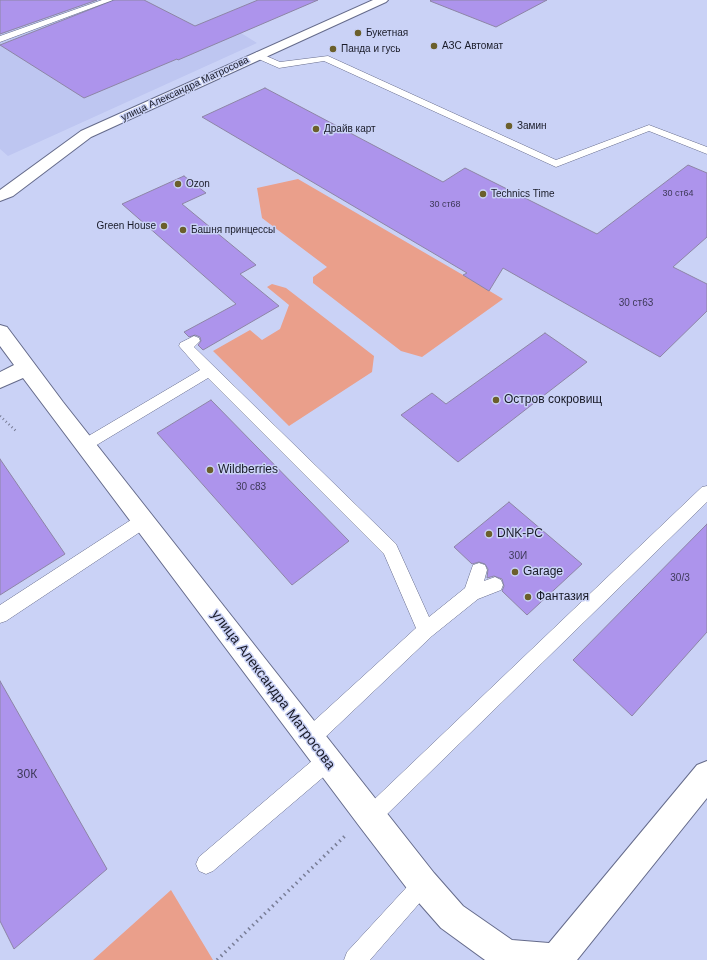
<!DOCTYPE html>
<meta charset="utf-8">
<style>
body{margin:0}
canvas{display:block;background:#cad2f6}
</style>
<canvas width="707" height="960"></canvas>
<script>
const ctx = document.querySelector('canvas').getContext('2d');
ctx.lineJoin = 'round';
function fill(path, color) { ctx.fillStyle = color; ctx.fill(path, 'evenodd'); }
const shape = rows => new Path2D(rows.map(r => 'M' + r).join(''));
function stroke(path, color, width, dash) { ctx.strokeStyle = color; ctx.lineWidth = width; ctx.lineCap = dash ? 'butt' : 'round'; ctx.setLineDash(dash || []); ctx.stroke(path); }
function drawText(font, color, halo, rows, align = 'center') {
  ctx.font = font + ' Arial,sans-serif'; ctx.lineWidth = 3; ctx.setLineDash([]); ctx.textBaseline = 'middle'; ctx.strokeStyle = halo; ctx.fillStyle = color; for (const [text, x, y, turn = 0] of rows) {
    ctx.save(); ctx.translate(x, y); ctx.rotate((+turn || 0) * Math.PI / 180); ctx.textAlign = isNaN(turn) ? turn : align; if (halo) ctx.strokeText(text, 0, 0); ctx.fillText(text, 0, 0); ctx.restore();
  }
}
fill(shape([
 [0,0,258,0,231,11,260,25,241,33,257,43,8,156,0,149]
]), '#bec6f1');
fill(shape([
 [298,179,463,275,503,299,422,357,401,351,313,283,313,277,327,267,262,218,257,188],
 [272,284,286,288,374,356,372,372,289,426,213,351,250,330,262,340,280,329,289,305,267,287],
 [171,890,213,960,93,960]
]), '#ea9f8b');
const building = shape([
 [0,0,97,0,0,34,0,0],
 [114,0,144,0,195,26,258,0,318,0,178,60,177,59,84,98,0,45,114,0],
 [431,0,547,0,496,27,430,1,431,0],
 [265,88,443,182,465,168,597,234,688,165,707,173,707,237,673,267,707,284,707,311,660,357,503,268,489,291,463,275,467,273,202,117,265,88],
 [184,176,206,193,182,204,256,265,240,274,279,306,203,350,198,345,201,341,200,337,195,335,189,337,184,332,236,304,122,204,184,176],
 [545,333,587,362,458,462,401,415,432,393,446,404,545,333],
 [211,400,349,541,292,585,157,433,211,400],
 [0,459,65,554,0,595,0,459],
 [509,502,582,564,527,615,502,591,504,586,502,579,494,576,487,578,488,569,485,564,479,562,472,564,454,547,509,502],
 [707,524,707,632,632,716,573,660,707,524],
 [0,681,107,869,14,949,0,921,0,681]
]);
fill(building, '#ad94ec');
stroke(building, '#8d85a6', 1);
const service = shape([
 [102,0,113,0,0,42,0,36,102,0],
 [257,52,280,62,328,56,556,160,649,125,707,147,707,154,649,131,556,167,324,61,279,68,254,57,253,55,257,52],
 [194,336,199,338,200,341,194,347,396,544,429,617,465,588,473,565,479,563,485,565,487,570,484,581,495,577,501,580,503,585,501,590,478,599,432,636,317,745,310,747,303,745,301,738,303,731,416,628,384,554,208,378,90,449,85,451,80,449,78,445,80,441,200,370,179,346,180,343,194,336],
 [707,486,707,502,377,824,370,827,363,824,360,817,363,810,702,487,707,486],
 [143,514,149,516,151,521,149,526,6,621,0,623,0,605,137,516,143,514],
 [327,751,334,754,337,761,334,768,213,871,206,874,199,871,196,864,199,857,320,754,327,751],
 [423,873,430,877,434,884,430,891,370,960,344,960,347,952,416,877,423,873]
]);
const minor = shape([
 [373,0,388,0,386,2,91,137,13,196,0,201,0,190,81,131,373,0],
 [0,325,7,327,63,402,434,873,463,906,512,940,549,943,697,765,707,761,707,798,577,960,485,960,441,928,412,895,360,827,23,378,0,388,0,372,14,365,0,346,0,325]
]);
stroke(service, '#656b8b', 1);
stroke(minor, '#656b8b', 2);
stroke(shape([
 [0,416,16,431]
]), '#787d96', 2.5, [1, 3]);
stroke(shape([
 [217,960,347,834]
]), '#787d96', 3.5, [1.5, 4]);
fill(service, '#fff');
fill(minor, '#fff');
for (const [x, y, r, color] of [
 [358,33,4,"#6b5f2b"],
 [434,46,4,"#6b5f2b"],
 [333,49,4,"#6b5f2b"],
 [509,126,4,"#6b5f2b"],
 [316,129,4,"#6b5f2b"],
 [178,184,4,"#6b5f2b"],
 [483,194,4,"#6b5f2b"],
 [164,226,4,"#6b5f2b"],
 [183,230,4,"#6b5f2b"],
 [496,400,4,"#6b5f2b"],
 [210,470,4,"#6b5f2b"],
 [489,534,4,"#6b5f2b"],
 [515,572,4,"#6b5f2b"],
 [528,597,4,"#6b5f2b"]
]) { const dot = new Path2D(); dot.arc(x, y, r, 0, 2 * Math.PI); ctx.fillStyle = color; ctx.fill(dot); stroke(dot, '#cad2f6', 1.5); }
drawText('9px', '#3e3959', null, [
 ["30 ст64",678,194],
 ["30 ст68",445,205]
]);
drawText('10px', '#191b28', '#cad2f6', [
 ["Букетная",366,33],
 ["АЗС Автомат",442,46],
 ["Панда и гусь",341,49],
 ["Замин",517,126],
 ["Драйв карт",324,129],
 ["Ozon",186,184],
 ["Technics Time",491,194],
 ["Green House",156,226,"right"],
 ["Башня принцессы",191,230]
], 'left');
drawText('10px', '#191b28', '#cad2f6', [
 ["улица Александра Матросова",185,89,-25]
]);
drawText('10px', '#3e3959', null, [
 ["30 ст63",636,303],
 ["30 с83",251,487],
 ["30И",518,556],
 ["30/3",680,578]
]);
drawText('12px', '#191b28', '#cad2f6', [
 ["Остров сокровищ",504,400],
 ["Wildberries",218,470],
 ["DNK-PC",497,534],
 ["Garage",523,572],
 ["Фантазия",536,597]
], 'left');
drawText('12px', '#3e3959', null, [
 ["30К",27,775]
]);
drawText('14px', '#191b28', '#cad2f6', [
 ["улица Александра Матросова",273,690,53]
]);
</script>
